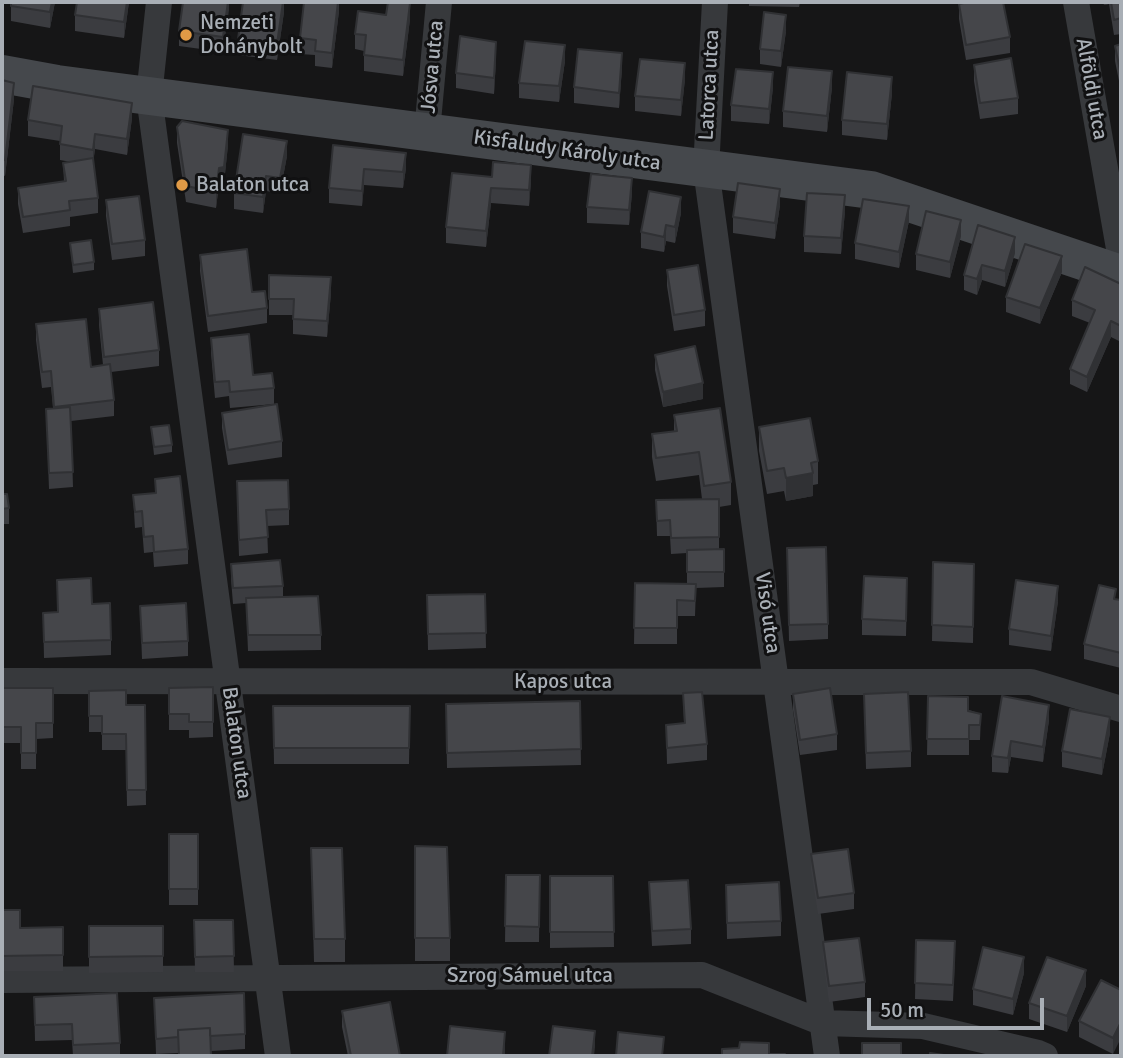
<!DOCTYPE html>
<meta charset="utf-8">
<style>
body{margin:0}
#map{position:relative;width:1123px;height:1058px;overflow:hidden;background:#161617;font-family:Signika,sans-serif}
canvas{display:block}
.frame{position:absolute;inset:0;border:4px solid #a9afb6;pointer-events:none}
.scale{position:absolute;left:867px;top:998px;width:177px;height:32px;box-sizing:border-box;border:4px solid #a9afb6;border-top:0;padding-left:9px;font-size:21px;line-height:24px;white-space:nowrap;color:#a9afb6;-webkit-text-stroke:5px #111112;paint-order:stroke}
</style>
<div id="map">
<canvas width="1123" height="1058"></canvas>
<div class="frame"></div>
<div class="scale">50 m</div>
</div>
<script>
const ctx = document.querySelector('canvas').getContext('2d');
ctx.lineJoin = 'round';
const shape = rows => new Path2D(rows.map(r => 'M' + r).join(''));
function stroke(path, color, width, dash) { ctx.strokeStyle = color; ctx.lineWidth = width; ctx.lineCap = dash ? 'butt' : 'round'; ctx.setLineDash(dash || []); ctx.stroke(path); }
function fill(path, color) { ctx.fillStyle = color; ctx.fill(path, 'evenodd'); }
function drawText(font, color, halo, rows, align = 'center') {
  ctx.font = font + ' Signika,sans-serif'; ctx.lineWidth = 6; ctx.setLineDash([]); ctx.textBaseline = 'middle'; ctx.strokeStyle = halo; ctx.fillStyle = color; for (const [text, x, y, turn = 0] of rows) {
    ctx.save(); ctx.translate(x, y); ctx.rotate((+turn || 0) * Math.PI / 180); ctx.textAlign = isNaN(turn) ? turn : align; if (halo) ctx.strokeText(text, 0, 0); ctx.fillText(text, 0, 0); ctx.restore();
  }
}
stroke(shape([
 [159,2,149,96,278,1056],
 [715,2,706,169,827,1056],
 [1076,2,1121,260],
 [427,132,439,2],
 [2,681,1031,682,1121,709],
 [2,980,702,975,823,1023,923,1026,1038,1053,1045,1056]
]), '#37393c', 26);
stroke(shape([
 [2,74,57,84,871,190,1121,274]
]), '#45484c', 38);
fill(shape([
 [11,2,55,2,50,28,11,21],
 [129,2,124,38,75,31,75,15],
 [183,2,235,2,234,3,229,2,223,52,179,46,179,31],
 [284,2,284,12,277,60,238,55,238,39],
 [339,2,339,11,332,68,315,66,315,55,300,54,300,38],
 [749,2,800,2,799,7,749,6],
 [1103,2,1121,2,1121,34,1114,35,1109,4,1104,5],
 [959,4,1010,37,1010,53,966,60,959,19],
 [410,19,403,76,364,71,364,51,355,49,355,34],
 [786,31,781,67,760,64,760,49],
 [1121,44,1121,91,1115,61,1115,46],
 [496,58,494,94,456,88,456,73],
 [565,61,559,102,519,98,519,83],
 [974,65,1018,98,1018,114,980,119,974,81],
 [622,68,619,108,574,103,574,87],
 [685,79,681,116,635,111,635,96],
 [2,80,14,99,5,176,2,175],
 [773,87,769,124,731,121,731,105],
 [832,87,827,132,783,127,783,111],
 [892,93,887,140,842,135,842,120],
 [132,118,127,155,95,149,93,162,98,198,98,213,70,217,70,226,23,233,18,204,18,188,64,181,63,163,71,162,60,160,60,141,28,136,28,120],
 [177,127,228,145,224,183,219,184,216,208,186,202,177,143],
 [333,145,406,168,403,188,364,185,362,206,329,203,329,188],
 [287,156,280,193,266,191,263,213,234,209,234,193],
 [452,173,531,181,529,206,491,203,486,247,446,243,446,227],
 [632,193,629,225,587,223,587,207],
 [106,200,145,240,145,256,112,260,106,216],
 [780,205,775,239,733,233,733,217],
 [845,211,841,254,804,252,804,236],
 [681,213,675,243,666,241,664,252,641,248,641,232],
 [909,221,899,268,855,259,855,243],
 [978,225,1015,253,1005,287,982,280,977,295,964,290,964,275],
 [961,236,950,278,916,270,916,254],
 [70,243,94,262,94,270,73,273],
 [200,255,252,292,267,308,267,323,208,332,200,271],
 [667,270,705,310,705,326,674,331,667,286],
 [1062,272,1040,324,1006,312,1006,297],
 [269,275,331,293,327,337,293,334,293,315,269,315],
 [1121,284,1121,342,1111,337,1087,392,1070,384,1070,369,1090,323,1072,316,1072,300],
 [99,309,159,350,159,366,111,372,114,400,114,416,71,421,73,487,49,489,46,409,53,408,51,387,42,388,36,340,36,324,91,367,103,365,99,325],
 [211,338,253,375,274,388,274,404,230,408,229,396,215,398,211,353],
 [655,355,703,399,663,407,655,370],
 [222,413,282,441,282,457,228,465,222,428],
 [674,415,731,482,731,505,719,507,719,549,724,549,724,587,696,588,695,616,677,616,677,644,634,644,635,583,687,584,687,553,671,554,670,536,657,536,656,500,702,499,699,475,656,481,652,457,652,434,674,431],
 [151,427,172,445,172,452,154,455],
 [759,427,818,461,818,484,813,485,813,496,786,501,784,491,767,494,759,451],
 [155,479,188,549,188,564,154,567,153,552,144,553,142,527,135,528,133,495,155,493],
 [2,494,9,508,9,524,2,524],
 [237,497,289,509,289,525,267,526,268,553,239,556],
 [787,548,828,624,828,639,789,641],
 [933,562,974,564,973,643,932,641],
 [231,564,283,586,283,597,321,635,321,650,248,651,246,603,233,604,231,579],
 [57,580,111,640,111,655,44,658,43,613,58,612],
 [907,593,906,636,862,635,862,619],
 [485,594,486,648,428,650,427,595],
 [1116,599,1121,600,1121,668,1084,659,1084,644],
 [1058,601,1051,651,1009,645,1009,629],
 [140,606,188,641,188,656,142,659],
 [213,687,213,737,189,738,189,730,169,730,169,688],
 [2,688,53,688,53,738,36,739,36,769,21,769,21,743,2,743],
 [89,691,126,705,145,705,146,805,127,806,126,750,102,750,102,732,89,732],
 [683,693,707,744,707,760,667,764,666,725,684,724],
 [793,694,837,734,837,750,800,755,793,710],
 [864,694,911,751,911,767,866,769],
 [928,696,981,714,980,740,969,740,969,755,927,755],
 [1002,696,1049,720,1043,762,1011,757,1008,773,992,772,992,756],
 [580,701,581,765,447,768,446,704],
 [273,706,410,706,409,764,274,764],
 [1110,733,1102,775,1062,767,1062,751],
 [169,834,198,834,198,905,169,905],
 [415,846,450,938,450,961,415,961],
 [311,848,345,939,345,962,314,962],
 [811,854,854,893,854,909,818,914,811,870],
 [506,875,540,875,539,942,505,942],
 [550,876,613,876,614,947,550,948],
 [649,882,691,929,691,944,652,946],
 [726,885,781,921,781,936,727,939],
 [2,910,20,928,63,927,63,971,2,971],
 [194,920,233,920,234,972,195,972],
 [89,926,163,926,163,972,89,973],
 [916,940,955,957,953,1001,915,999],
 [823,942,865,982,865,997,829,1002,823,958],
 [1024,973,1013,1015,973,1005,973,989],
 [1086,986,1067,1032,1029,1019,1029,1003],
 [1121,990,1113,1054,1079,1037,1079,1021],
 [34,997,120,1043,120,1056,73,1056,72,1040,35,1041],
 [154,998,245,1034,245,1049,211,1051,211,1056,178,1056,178,1053,156,1054],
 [342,1011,400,1056,348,1056,342,1027]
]), '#3b3c40');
fill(shape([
 [52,2,55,2,50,28,50,12],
 [127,2,129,2,124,38,124,22],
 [228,2,229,2,229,10,223,52,223,37],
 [283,2,284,12,277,60,277,44],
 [338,2,339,11,332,68,332,53],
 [1104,2,1109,2,1109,4,1104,5],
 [410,3,410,19,403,76,403,60],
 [786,15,786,31,781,67,781,51],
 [496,42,496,58,494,94,494,78],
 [565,45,565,61,559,102,559,86],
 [622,53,622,68,619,108,619,93],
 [685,63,685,79,681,116,681,100],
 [832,71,832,87,827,132,827,116],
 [773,72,773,87,769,124,769,109],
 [892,77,892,93,887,140,887,124],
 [14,83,14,99,5,176,5,160],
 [132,103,132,118,127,155,127,139],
 [228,130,228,145,224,183,219,184,216,208,216,192,219,168],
 [95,134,95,149,93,165,93,150],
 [287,141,287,156,280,193,280,178],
 [406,153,406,168,403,188,403,172],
 [531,165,531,181,529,206,529,190],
 [364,169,364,185,362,206,362,191],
 [266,176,266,191,263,213,263,197],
 [632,178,632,193,629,225,629,210],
 [491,188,491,203,486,247,486,231],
 [780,189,780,205,775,239,775,223],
 [845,195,845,211,841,254,841,238],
 [681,197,681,213,675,243,675,227],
 [909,206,909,221,899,268,899,252],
 [961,220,961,236,950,278,950,262],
 [666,225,666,241,664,252,664,237],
 [1015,237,1015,253,1005,287,1005,271],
 [1062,256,1062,272,1040,324,1040,308],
 [982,265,982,280,977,295,977,279],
 [331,277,331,293,327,337,327,321],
 [1111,321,1111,337,1087,392,1087,377],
 [703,383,703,399,663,407,663,392],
 [813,473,813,496,786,501,786,478],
 [1058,586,1058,601,1051,651,1051,636],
 [1049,705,1049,720,1043,762,1043,747],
 [1110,717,1110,733,1102,775,1102,759],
 [1011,741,1011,757,1008,773,1008,758],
 [1024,957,1024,973,1013,1015,1013,999],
 [1086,970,1086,986,1067,1032,1067,1016],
 [1121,1022,1121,1038,1113,1054,1113,1038],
 [595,1031,595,1047,594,1056,592,1056],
 [505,1032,505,1056,503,1056]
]), '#303134');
const building = shape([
 [11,2,52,2,50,12,11,6,11,2],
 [77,2,127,2,124,22,75,15,77,2],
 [183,2,228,2,223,37,179,31,183,2],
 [243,2,283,2,277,44,238,39,243,2],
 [304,2,338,2,332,53,315,51,316,40,300,38,304,2],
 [388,2,410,3,403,60,364,55,366,35,355,34,358,11,386,15,388,2],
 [968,2,1003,2,1010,37,966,45,959,4,968,2],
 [1111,2,1121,2,1121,18,1114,20,1111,2],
 [764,12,786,15,781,51,760,49,764,12],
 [460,36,496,42,494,78,456,73,460,36],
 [525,41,565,45,559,86,519,83,525,41],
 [1121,44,1121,75,1115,46,1121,44],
 [578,49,622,53,619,93,574,87,578,49],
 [1011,58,1018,98,980,103,974,65,1011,58],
 [640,59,685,63,681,100,635,96,640,59],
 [788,67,832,71,827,116,783,111,788,67],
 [736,69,773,72,769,109,731,105,736,69],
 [847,72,892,77,887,124,842,120,847,72],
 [2,80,14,83,5,160,2,160,2,80],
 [33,86,132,103,127,139,95,134,93,150,60,144,62,126,28,120,33,86],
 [182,121,228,130,224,167,219,168,216,192,186,186,177,127,182,121],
 [243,134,287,141,280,178,266,176,263,197,234,193,243,134],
 [333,145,406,153,403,172,364,169,362,191,329,188,333,145],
 [93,158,98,198,69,201,70,210,23,217,18,188,66,181,63,163,93,158],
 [493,162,531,165,529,190,491,188,486,231,446,227,452,173,492,177,493,162],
 [591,174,632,178,629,210,587,207,591,174],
 [738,183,780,189,775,223,733,217,738,183],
 [649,191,681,197,675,227,666,225,664,237,641,232,649,191],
 [807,193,845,195,841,238,804,236,807,193],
 [139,196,145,240,112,244,106,200,139,196],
 [863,199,909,206,899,252,855,243,863,199],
 [926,211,961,220,950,262,916,254,926,211],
 [978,225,1015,237,1005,271,982,265,977,279,964,275,978,225],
 [91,240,94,262,73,265,70,243,91,240],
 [1025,244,1062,256,1040,308,1006,297,1025,244],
 [247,249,252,292,265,291,267,308,208,316,200,255,247,249],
 [698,265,705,310,674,315,667,270,698,265],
 [1085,267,1121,284,1121,326,1111,321,1087,377,1070,369,1095,310,1072,300,1085,267],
 [269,275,331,277,327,321,293,319,294,299,269,299,269,275],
 [153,302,159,350,104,357,99,309,153,302],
 [86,319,91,367,110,364,114,400,54,407,51,371,42,372,36,324,86,319],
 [249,334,253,375,272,373,274,388,230,392,229,381,215,382,211,338,249,334],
 [695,346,703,383,663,392,655,355,695,346],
 [277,404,282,441,228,450,222,413,277,404],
 [70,407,73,472,49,473,46,409,70,407],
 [720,408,731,482,704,486,699,452,656,458,652,434,677,431,674,415,720,408],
 [810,418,818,461,811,463,813,473,786,478,784,468,767,471,759,427,810,418],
 [169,425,172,445,154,447,151,427,169,425],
 [180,476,188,549,154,552,153,536,144,537,142,511,135,512,133,495,156,493,155,479,180,476],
 [288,480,289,509,266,510,268,537,239,540,237,481,288,480],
 [2,494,7,494,9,508,2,509,2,494],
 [719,499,719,537,671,538,670,520,657,521,656,500,719,499],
 [826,547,828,624,789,625,787,548,826,547],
 [724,549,724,572,687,572,687,550,724,549],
 [280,560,283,586,233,588,231,564,280,560],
 [933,562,974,564,973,627,932,625,933,562],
 [864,576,907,578,906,621,862,619,864,576],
 [91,578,92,604,110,603,111,640,44,642,43,613,58,612,57,580,91,578],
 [1016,580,1058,586,1051,636,1009,629,1016,580],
 [635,583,696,584,695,601,677,600,677,628,634,628,635,583],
 [1099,585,1116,589,1114,599,1121,600,1121,653,1084,644,1099,585],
 [485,594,486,633,428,634,427,595,485,594],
 [318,596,321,635,248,635,246,598,318,596],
 [186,603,188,641,142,643,140,606,186,603],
 [213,687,213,722,189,722,189,714,169,714,169,688,213,687],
 [2,688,53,688,53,723,36,723,36,753,21,753,21,727,2,727,2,688],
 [830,688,837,734,800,740,793,694,830,688],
 [126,690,126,705,145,705,146,790,127,790,126,734,102,734,102,716,89,716,89,691,126,690],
 [702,692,707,744,667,748,666,725,685,723,683,693,702,692],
 [908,692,911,751,866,753,864,694,908,692],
 [928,696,968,697,968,711,981,714,980,725,969,725,969,739,927,739,928,696],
 [1002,696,1049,705,1043,747,1011,741,1008,758,992,756,1002,696],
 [580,701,581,749,447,753,446,704,580,701],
 [273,706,410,706,409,748,274,748,273,706],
 [1070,709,1110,717,1102,759,1062,751,1070,709],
 [169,834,198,834,198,889,169,889,169,834],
 [415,846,447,847,450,938,415,938,415,846],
 [311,848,342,848,345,939,314,939,311,848],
 [848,849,854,893,818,898,811,854,848,849],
 [506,875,540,875,539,927,505,926,506,875],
 [550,876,613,876,614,932,550,932,550,876],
 [688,880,691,929,652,931,649,882,688,880],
 [779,882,781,921,727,923,726,885,779,882],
 [2,910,20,910,20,928,63,927,63,955,2,956,2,910],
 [194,920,233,920,234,956,195,957,194,920],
 [89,926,163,926,163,956,89,957,89,926],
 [859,938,865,982,829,986,823,942,859,938],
 [916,940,955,941,953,985,915,983,916,940],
 [983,947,1024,957,1013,999,973,989,983,947],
 [1047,957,1086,970,1067,1016,1029,1003,1047,957],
 [1101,980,1121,990,1121,1022,1113,1038,1079,1021,1101,980],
 [117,993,120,1043,73,1045,72,1024,35,1025,34,997,117,993],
 [244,993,245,1034,210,1036,210,1028,178,1030,178,1037,156,1039,154,998,244,993],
 [390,1002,400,1056,351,1056,342,1011,390,1002],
 [450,1026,505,1032,503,1056,447,1056,450,1026],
 [553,1026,595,1031,592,1056,549,1056,553,1026],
 [210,1028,211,1056,179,1056,178,1030,210,1028],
 [618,1032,664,1037,662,1056,616,1056,618,1032],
 [740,1042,769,1043,769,1054,785,1054,785,1056,722,1056,722,1049,739,1048,740,1042],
 [862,1043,901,1043,901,1056,862,1056,862,1043],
 [930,1053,951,1056,930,1056,930,1053]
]);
fill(building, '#45464a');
stroke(building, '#303134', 2);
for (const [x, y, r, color] of [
 [186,35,7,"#e09a46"],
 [182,185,7,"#e09a46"]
]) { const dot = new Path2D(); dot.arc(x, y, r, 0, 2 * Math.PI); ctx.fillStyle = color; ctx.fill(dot); stroke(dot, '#111112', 2.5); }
drawText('21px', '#a9afb6', '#111112', [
 ["Nemzeti",200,23],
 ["Dohánybolt",200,47],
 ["Balaton utca",196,185]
], 'left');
drawText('21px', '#a9afb6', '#111112', [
 ["Jósva utca",433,67,-85],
 ["Latorca utca",710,85,-87],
 ["Alföldi utca",1091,89,80],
 ["Kisfaludy Károly utca",567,151,8],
 ["Visó utca",767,613,82],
 ["Kapos utca",563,682],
 ["Balaton utca",236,743,82],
 ["Szrog Sámuel utca",530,976]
]);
</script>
